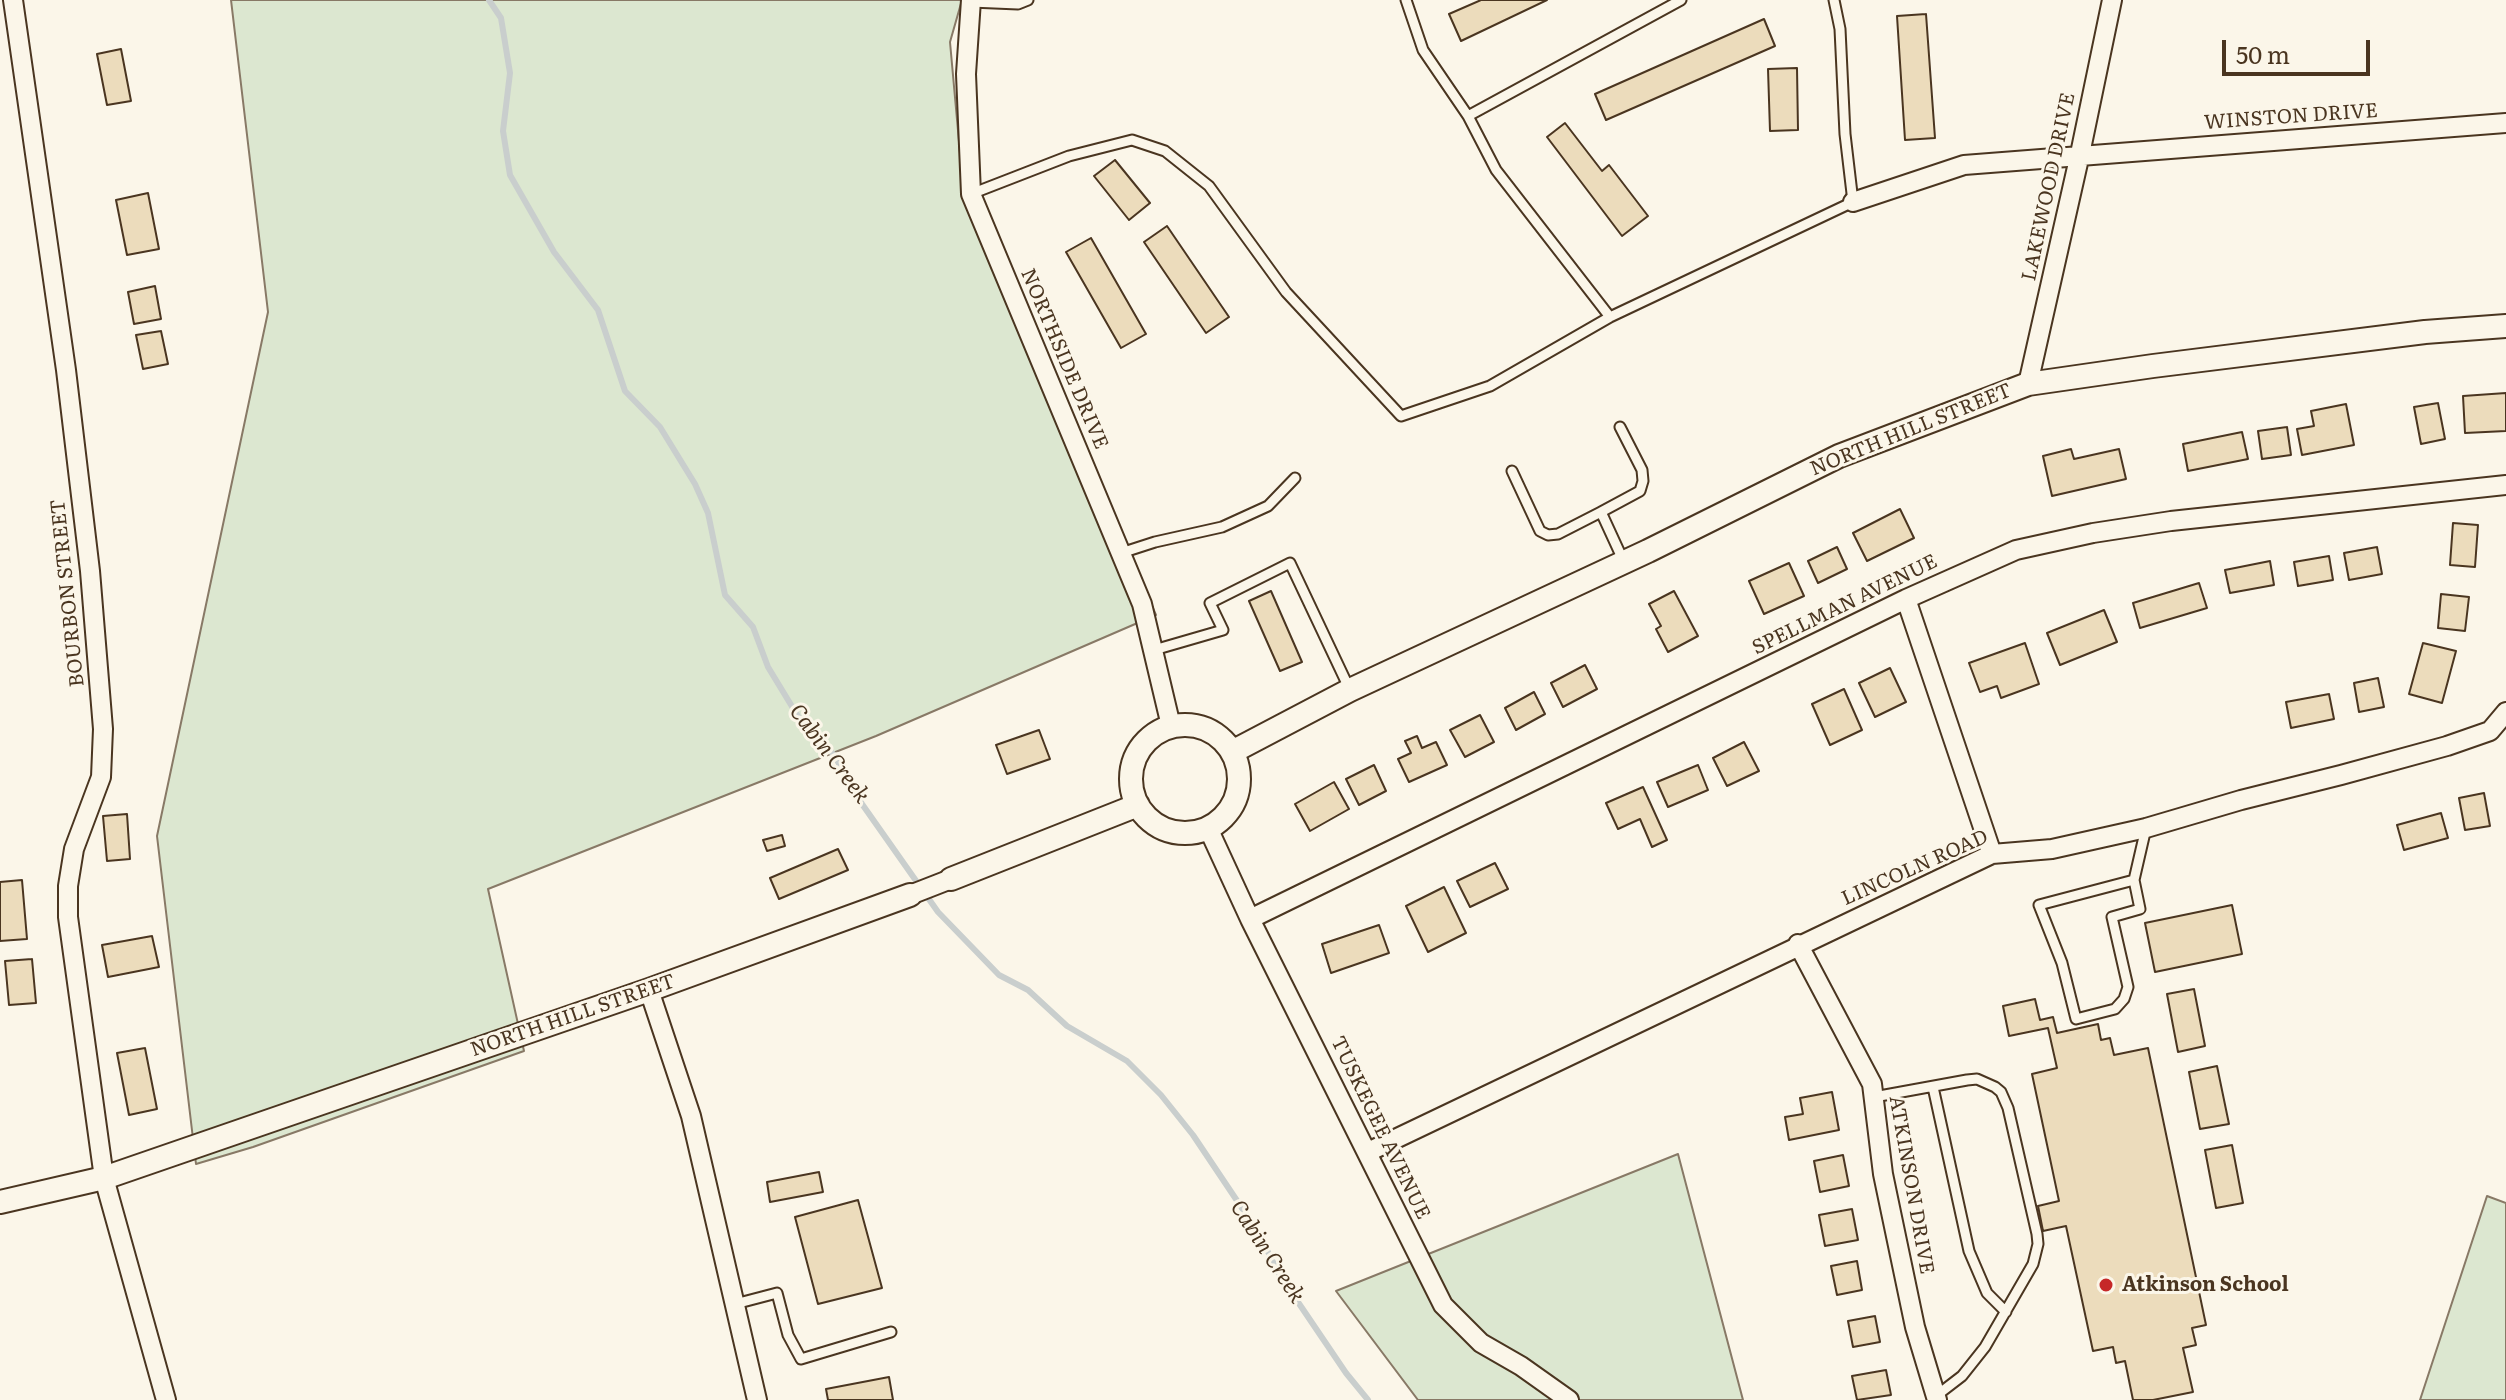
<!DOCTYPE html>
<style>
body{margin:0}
#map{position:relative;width:2506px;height:1400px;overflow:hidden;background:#fbf6e9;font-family:Literata,serif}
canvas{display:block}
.scale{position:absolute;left:2222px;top:40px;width:148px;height:36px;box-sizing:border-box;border:4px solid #4a3520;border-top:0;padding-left:10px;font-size:24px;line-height:28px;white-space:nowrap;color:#4a3520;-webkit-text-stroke:6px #fbf6e9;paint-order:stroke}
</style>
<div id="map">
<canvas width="2506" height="1400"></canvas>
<div class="scale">50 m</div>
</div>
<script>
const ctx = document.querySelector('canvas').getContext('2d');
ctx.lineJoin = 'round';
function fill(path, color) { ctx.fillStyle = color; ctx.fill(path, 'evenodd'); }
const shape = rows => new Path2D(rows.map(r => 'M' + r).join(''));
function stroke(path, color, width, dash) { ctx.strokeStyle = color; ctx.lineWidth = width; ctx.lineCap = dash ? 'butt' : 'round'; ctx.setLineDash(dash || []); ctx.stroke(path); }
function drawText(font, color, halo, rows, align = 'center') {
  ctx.font = font + ' Literata,serif'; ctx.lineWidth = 6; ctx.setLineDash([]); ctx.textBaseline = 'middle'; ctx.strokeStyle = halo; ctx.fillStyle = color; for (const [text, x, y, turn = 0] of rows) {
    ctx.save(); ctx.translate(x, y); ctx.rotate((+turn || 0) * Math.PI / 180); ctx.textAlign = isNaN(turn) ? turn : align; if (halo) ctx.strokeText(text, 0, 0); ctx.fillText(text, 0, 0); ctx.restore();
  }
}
const green = shape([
 [231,0,962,0,950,42,962,175,1156,615,876,736,488,889,524,1051,253,1147,196,1164,157,836,268,312,231,0],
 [1678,1154,1743,1400,1418,1400,1336,1291,1678,1154],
 [2487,1196,2506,1203,2506,1400,2420,1400,2487,1196]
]);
fill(green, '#dce7d0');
stroke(green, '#887966', 2);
stroke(shape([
 [489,0,501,18,510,73,503,131,510,175,554,252,598,310,625,391,660,427,695,484,708,513,725,595,753,627,768,667,799,718,834,755,862,804,938,912,999,975,1028,990,1067,1026,1127,1061,1161,1095,1193,1135,1258,1232,1279,1274,1346,1373,1368,1400]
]), '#c9cecd', 6);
const building = shape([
 [1481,0,1547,0,1461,41,1449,14,1481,0],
 [1926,14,1935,138,1905,140,1897,16,1926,14],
 [1764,19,1775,46,1606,120,1595,94,1764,19],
 [121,49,131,101,107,105,97,54,121,49],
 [1797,68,1798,130,1770,131,1768,69,1797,68],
 [1565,123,1602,171,1609,165,1648,216,1622,236,1547,137,1565,123],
 [1115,160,1150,203,1129,220,1094,176,1115,160],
 [148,193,159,249,127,255,116,200,148,193],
 [1167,226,1229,317,1206,333,1144,242,1167,226],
 [1091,238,1146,334,1121,348,1066,252,1091,238],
 [155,286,161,319,134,324,128,292,155,286],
 [161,331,168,364,143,369,136,335,161,331],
 [2506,393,2506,431,2465,433,2463,396,2506,393],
 [2438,403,2445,439,2421,444,2414,407,2438,403],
 [2346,404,2354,445,2302,455,2297,429,2314,426,2311,411,2346,404],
 [2287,427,2291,455,2262,459,2258,431,2287,427],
 [2242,432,2248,459,2188,471,2183,444,2242,432],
 [2071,449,2074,459,2119,449,2126,479,2052,496,2043,456,2071,449],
 [1900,509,1914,538,1867,561,1853,533,1900,509],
 [2453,523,2478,525,2475,567,2450,565,2453,523],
 [1837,547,1847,569,1818,583,1808,561,1837,547],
 [2377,547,2382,574,2349,580,2344,553,2377,547],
 [2329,556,2333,580,2298,586,2294,562,2329,556],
 [2270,561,2274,585,2230,593,2225,570,2270,561],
 [1789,563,1804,596,1764,614,1749,581,1789,563],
 [2199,583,2207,608,2140,628,2133,603,2199,583],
 [1271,591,1302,662,1280,671,1249,601,1271,591],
 [1674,591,1698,636,1668,652,1656,629,1661,626,1649,604,1674,591],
 [2441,594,2469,597,2465,631,2438,628,2441,594],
 [2104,610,2117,642,2060,665,2047,633,2104,610],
 [2025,643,2039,684,2001,698,1997,686,1980,692,1969,663,2025,643],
 [2423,643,2456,651,2442,703,2409,694,2423,643],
 [1585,665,1597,689,1563,707,1551,683,1585,665],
 [1890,668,1906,702,1875,717,1859,683,1890,668],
 [2378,678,2384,707,2359,712,2354,683,2378,678],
 [1844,689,1862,730,1830,745,1812,704,1844,689],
 [1534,692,1545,714,1516,730,1505,708,1534,692],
 [2329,694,2334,719,2291,728,2286,702,2329,694],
 [1480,715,1494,742,1465,757,1450,730,1480,715],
 [1039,730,1050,759,1007,774,996,745,1039,730],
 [1417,736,1422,748,1436,742,1447,765,1409,782,1398,759,1411,753,1405,741,1417,736],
 [1744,742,1759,771,1727,786,1713,758,1744,742],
 [1374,765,1386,791,1359,805,1346,779,1374,765],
 [1698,765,1708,790,1668,807,1657,782,1698,765],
 [1334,782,1349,809,1310,831,1295,804,1334,782],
 [1643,787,1667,840,1652,847,1640,819,1618,829,1606,803,1643,787],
 [2484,793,2490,826,2465,830,2459,798,2484,793],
 [2441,813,2448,838,2404,850,2397,825,2441,813],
 [127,814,130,859,107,861,103,816,127,814],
 [782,835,785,846,767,851,763,840,782,835],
 [838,849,848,870,779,899,770,878,838,849],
 [1495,863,1508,889,1470,907,1457,881,1495,863],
 [22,880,27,939,0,941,0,882,22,880],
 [1444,887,1466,933,1428,952,1406,906,1444,887],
 [2232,905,2242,954,2155,972,2145,923,2232,905],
 [1379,925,1389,953,1331,973,1322,944,1379,925],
 [152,936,159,967,108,977,102,945,152,936],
 [32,959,36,1003,9,1005,5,961,32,959],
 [2194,989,2205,1046,2178,1052,2167,994,2194,989],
 [2035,999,2040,1020,2053,1017,2057,1033,2098,1024,2101,1040,2110,1038,2114,1055,2148,1048,2206,1325,2192,1328,2196,1345,2183,1348,2193,1392,2153,1400,2133,1400,2125,1361,2116,1363,2113,1347,2093,1351,2066,1226,2043,1231,2038,1206,2059,1201,2032,1074,2057,1068,2048,1028,2009,1036,2003,1006,2035,999],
 [145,1048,157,1109,129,1115,117,1053,145,1048],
 [2217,1066,2229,1124,2200,1129,2189,1072,2217,1066],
 [1832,1092,1839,1130,1789,1140,1785,1117,1803,1114,1800,1098,1832,1092],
 [2232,1145,2243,1203,2216,1208,2205,1150,2232,1145],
 [1843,1155,1849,1186,1820,1192,1814,1161,1843,1155],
 [819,1172,823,1192,770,1202,767,1182,819,1172],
 [858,1200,882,1288,818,1304,795,1217,858,1200],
 [1852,1209,1858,1240,1825,1246,1819,1215,1852,1209],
 [1857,1261,1862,1290,1837,1295,1831,1266,1857,1261],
 [1875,1316,1880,1342,1853,1347,1848,1321,1875,1316],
 [1886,1370,1891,1395,1857,1400,1852,1376,1886,1370],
 [889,1377,893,1400,828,1400,826,1389,889,1377]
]);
fill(building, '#ecdcbc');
stroke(building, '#4a3520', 2);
const service = shape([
 [1406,0,1423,50,1468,116,1496,170,1610,317],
 [971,2,1018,4,1028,0],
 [1468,116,1681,0],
 [971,194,1069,156,1132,140,1165,151,1209,186,1286,292,1401,416,1490,386,1610,317,1853,202,1845,134,1840,29,1834,0],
 [1512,471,1540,531,1548,535,1558,534,1601,512,1624,562],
 [1601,512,1640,491,1643,481,1642,470,1620,427],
 [1121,553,1155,542,1222,527,1268,506,1295,478],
 [1154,650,1223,630,1210,603,1290,563,1350,690],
 [2134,880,2039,905,2062,963,2076,1019,2115,1009,2124,999,2128,987,2112,917,2140,909,2134,880,2146,828],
 [1933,1087,1969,1251,1987,1293,2006,1312],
 [1874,1097,1967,1080,1977,1079,1995,1087,2001,1092,2008,1108,2037,1234,2038,1244,2033,1264,1985,1347,1962,1376,1936,1396],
 [735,1304,777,1293,788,1335,801,1359,891,1332]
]);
const minor = shape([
 [13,0,66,370,90,571,103,729,101,777,74,849,68,886,68,917,104,1178,166,1400],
 [971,0,966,74,971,194,1142,604,1171,726],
 [1853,202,1964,165,2506,123],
 [2028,384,2080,154,2112,0],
 [1906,599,1992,854],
 [1208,828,1250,919,1443,1305,1481,1343,1521,1366,1569,1400],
 [910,895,951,879],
 [1250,919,1906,599,2016,550,2093,533,2171,521,2506,485],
 [1798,944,1872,1084,1883,1174,1915,1327,1937,1400],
 [649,990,691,1116,757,1400],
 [1368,1152,1992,854,2052,849,2146,828,2241,800,2341,775,2447,746,2490,731,2506,712]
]);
const tertiary = shape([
 '1131 779a54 54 0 1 1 108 0a54 54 0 1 1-108 0Z',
 [1232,752,1350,690,1648,551,1839,456,2028,384,2153,366,2425,332,2506,326],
 [951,879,1138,805],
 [0,1202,104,1178,649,990,910,895]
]);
stroke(service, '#4a3520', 13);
stroke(minor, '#4a3520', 22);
stroke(tertiary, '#4a3520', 26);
stroke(service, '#fbf6e9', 9);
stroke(minor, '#fbf6e9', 18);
stroke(tertiary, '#fbf6e9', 22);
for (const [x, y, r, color] of [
 [2106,1285,8,"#c62828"]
]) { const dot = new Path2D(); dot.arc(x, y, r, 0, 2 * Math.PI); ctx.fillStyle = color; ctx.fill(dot); stroke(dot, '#fbf6e9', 3); }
drawText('20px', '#4a3520', '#fbf6e9', [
 ["WINSTON DRIVE",2291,117,-4],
 ["LAKEWOOD DRIVE",2049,187,-78],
 ["NORTHSIDE DRIVE",1064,359,67],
 ["NORTH HILL STREET",1911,430,-22],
 ["BOURBON STREET",68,593,-96],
 ["SPELLMAN AVENUE",1845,605,-26],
 ["LINCOLN ROAD",1915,868,-24],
 ["NORTH HILL STREET",573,1016,-19],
 ["TUSKEGEE AVENUE",1380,1128,64],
 ["ATKINSON DRIVE",1911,1185,80]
]);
drawText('bold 20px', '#4a3520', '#fbf6e9', [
 ["Atkinson School",2122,1285]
], 'left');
drawText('italic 22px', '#4a3520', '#fbf6e9', [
 ["Cabin Creek",829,754,53],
 ["Cabin Creek",1267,1252,57]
]);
</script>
